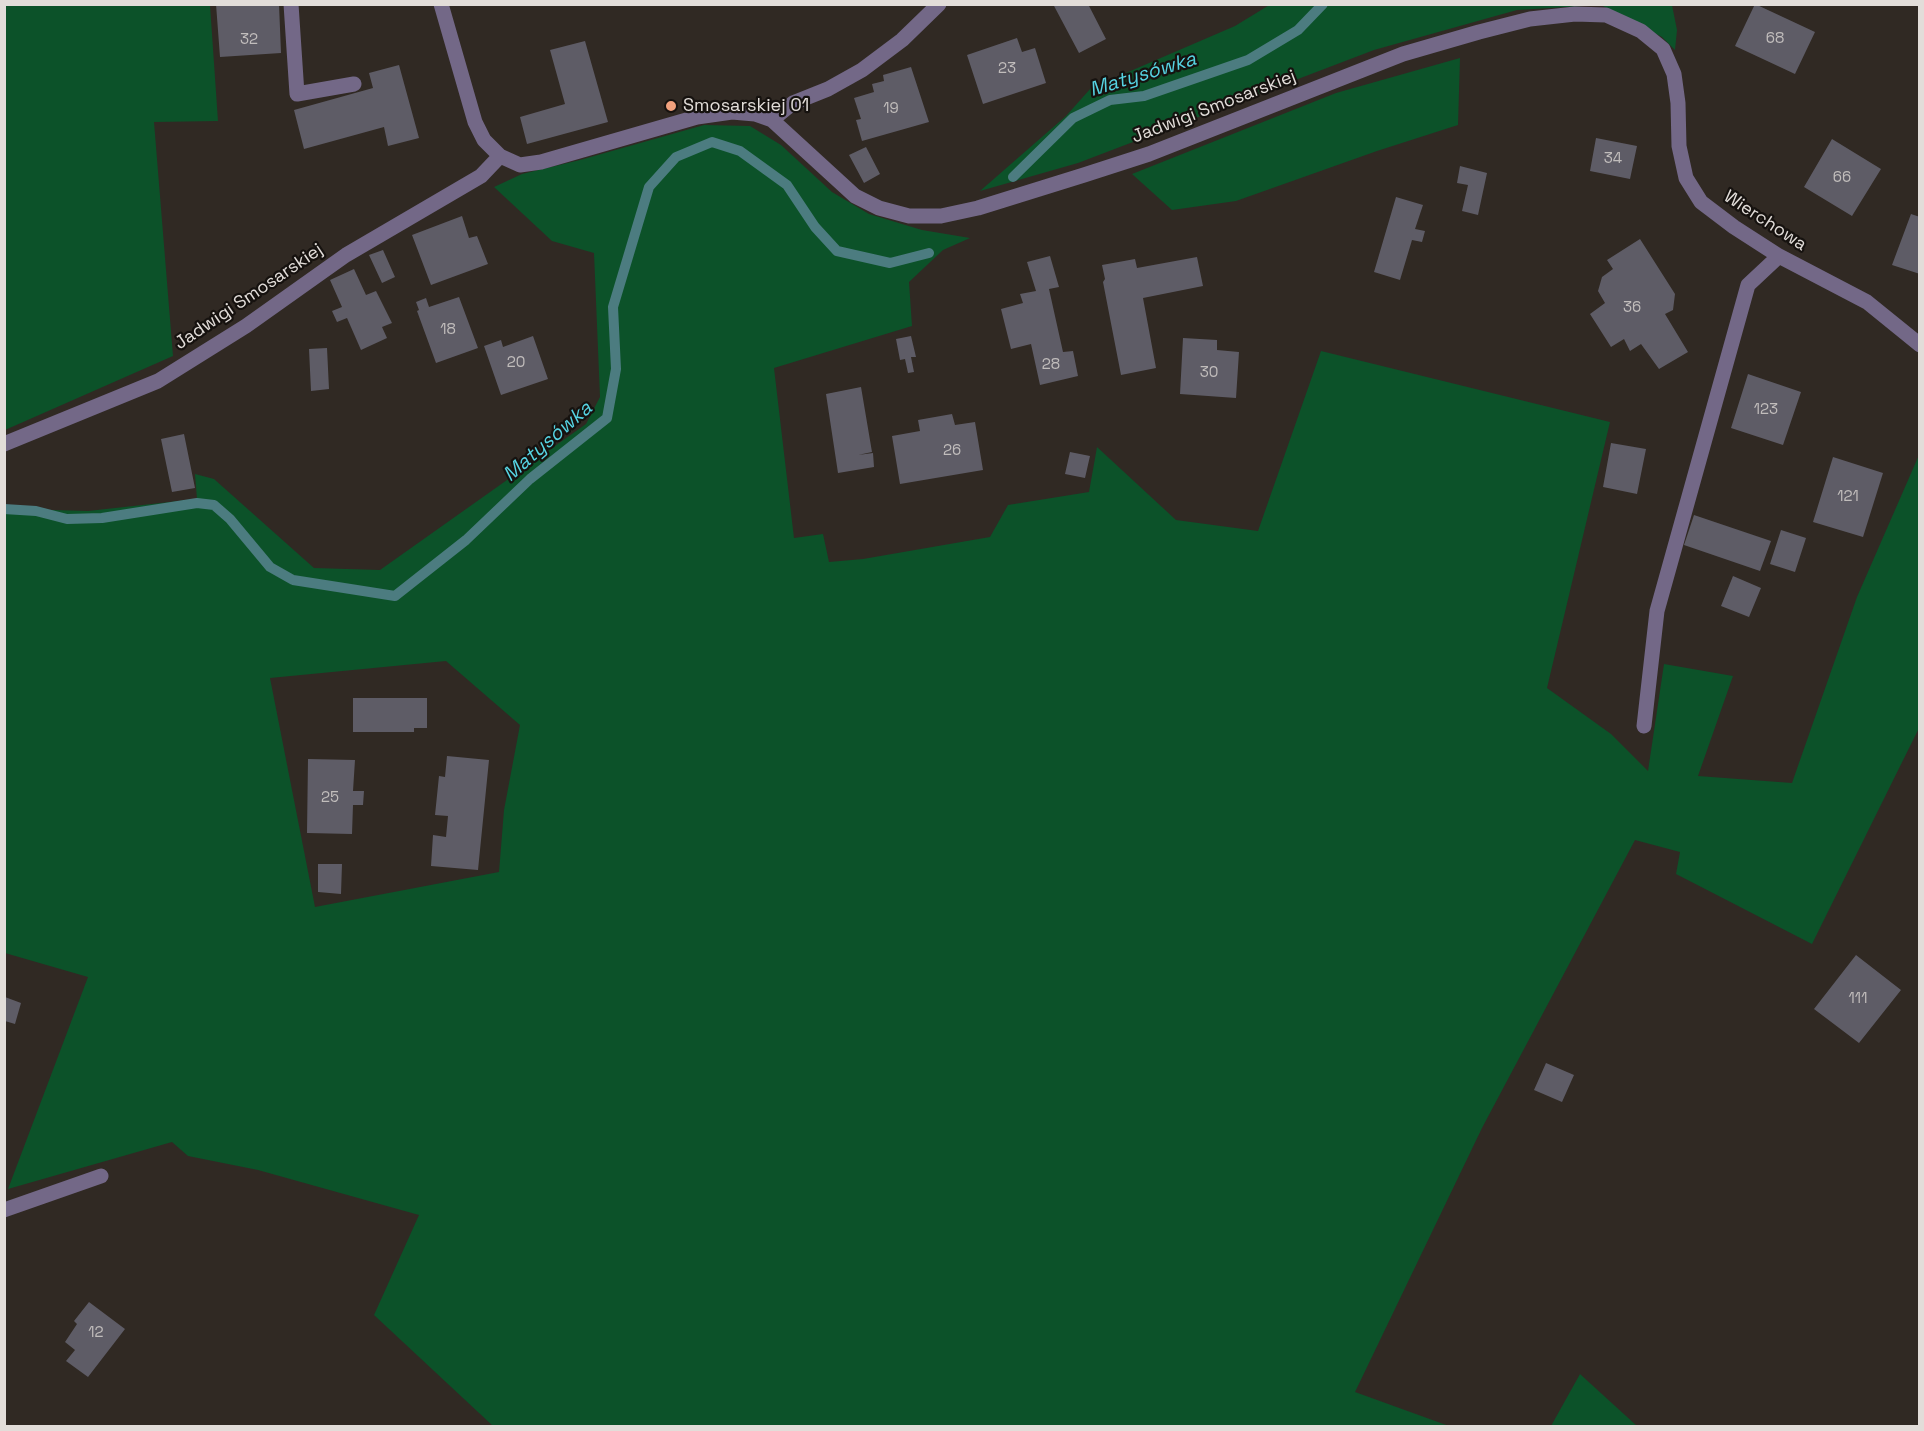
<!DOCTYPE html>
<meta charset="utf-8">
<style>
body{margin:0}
#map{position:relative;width:1924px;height:1431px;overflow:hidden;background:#302923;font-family:"Space Grotesk",sans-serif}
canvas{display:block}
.frame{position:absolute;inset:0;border:6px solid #e2ddd9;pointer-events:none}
</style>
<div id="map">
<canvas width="1924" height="1431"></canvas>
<div class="frame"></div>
</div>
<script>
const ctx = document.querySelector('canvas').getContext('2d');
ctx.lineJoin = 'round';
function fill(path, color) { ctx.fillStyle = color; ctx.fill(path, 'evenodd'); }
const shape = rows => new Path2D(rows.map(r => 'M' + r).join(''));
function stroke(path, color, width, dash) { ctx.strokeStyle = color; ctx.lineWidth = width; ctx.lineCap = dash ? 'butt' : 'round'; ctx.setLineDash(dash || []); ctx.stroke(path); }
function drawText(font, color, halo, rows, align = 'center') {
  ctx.font = font + ' "Space Grotesk",sans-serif'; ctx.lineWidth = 4.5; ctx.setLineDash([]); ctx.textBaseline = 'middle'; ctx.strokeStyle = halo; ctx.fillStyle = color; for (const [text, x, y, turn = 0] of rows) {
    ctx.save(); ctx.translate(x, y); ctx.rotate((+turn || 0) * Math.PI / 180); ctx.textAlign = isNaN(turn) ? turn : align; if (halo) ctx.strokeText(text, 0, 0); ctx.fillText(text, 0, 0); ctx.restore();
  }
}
fill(shape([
 [5,4,210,5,218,121,154,122,173,356,5,430],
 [1271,4,1600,5,1517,10,1374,50,1078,163,980,191,1066,116,1091,88,1235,26],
 [1601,5,1672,5,1677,30,1675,50,1662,37],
 [1460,58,1458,125,1377,151,1236,201,1172,210,1132,174,1336,93],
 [704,125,750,126,781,145,832,192,869,214,922,230,970,238,943,250,909,282,912,326,774,368,794,538,823,534,829,562,863,559,990,537,1008,505,1089,492,1097,447,1176,520,1258,531,1321,351,1610,422,1547,688,1611,734,1648,771,1664,664,1733,676,1698,776,1792,783,1857,597,1919,455,1919,728,1812,944,1676,874,1680,852,1635,840,1482,1128,1355,1392,1449,1426,493,1426,374,1315,419,1215,258,1170,188,1156,172,1142,8,1189,88,977,5,953,4,506,18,509,88,511,197,499,195,474,214,479,314,568,380,570,586,424,600,397,594,253,552,241,494,187,522,174,580,160],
 [446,661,520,725,504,810,499,872,315,907,270,678],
 [1580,1374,1637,1426,1551,1426]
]), '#0c5229');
stroke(shape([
 [1013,177,1073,118,1110,100,1144,96,1248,60,1298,30,1323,4],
 [4,509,36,511,67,519,102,518,197,503,214,505,230,519,270,567,293,580,395,596,466,540,530,479,607,418,616,369,613,307,649,187,676,157,712,142,740,151,787,185,815,227,837,251,890,263,929,253]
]), '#4c7c80', 10);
fill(shape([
 [216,4,279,4,281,53,220,57],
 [1053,4,1088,4,1106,39,1079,53],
 [1755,4,1815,32,1795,74,1735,46],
 [1017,38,1022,52,1035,48,1046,83,983,104,967,55],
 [585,41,608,122,527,144,520,117,565,104,550,50],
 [399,65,419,138,388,146,384,127,304,149,294,110,373,88,369,73],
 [911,67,929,122,862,141,856,120,861,119,854,98,874,92,872,84,884,81,883,75],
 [1596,138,1637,146,1630,179,1590,171],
 [1832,139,1881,169,1852,216,1804,187],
 [866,147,880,174,864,183,849,155],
 [1460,166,1487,173,1478,215,1462,211,1468,185,1457,183],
 [1396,197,1423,205,1415,229,1425,231,1422,242,1412,240,1400,280,1374,272],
 [1911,214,1920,217,1920,274,1892,265],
 [462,216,469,238,477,236,488,264,431,285,412,235],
 [1640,239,1675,294,1673,310,1665,314,1688,352,1659,369,1641,344,1630,351,1624,339,1611,347,1590,314,1605,303,1598,291,1602,277,1613,269,1607,260],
 [383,250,395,277,382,283,369,255],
 [1050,256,1059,287,1049,289,1063,352,1073,351,1078,376,1040,385,1031,344,1011,349,1001,309,1023,303,1020,294,1036,291,1027,262],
 [1197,257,1203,286,1143,298,1156,368,1121,375,1103,282,1105,279,1102,265,1135,259,1137,268],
 [354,269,366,295,376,291,392,323,382,327,387,338,361,350,347,318,337,322,332,311,342,307,330,280],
 [459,297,478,348,436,363,417,311,419,310,416,302,426,298,429,307],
 [533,336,548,379,501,395,484,346,501,340,503,347],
 [911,336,916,357,911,357,914,372,908,373,905,359,900,360,896,339],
 [1183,338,1217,340,1217,350,1239,352,1236,398,1180,394],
 [327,348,329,389,311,391,309,349],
 [1748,374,1801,392,1783,445,1731,428],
 [861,387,872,452,858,455,873,453,874,467,838,473,826,394],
 [952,414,955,425,975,422,983,470,900,484,892,436,920,431,918,420],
 [184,434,195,488,172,492,161,439],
 [1611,443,1646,449,1637,494,1603,487],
 [1070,452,1090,456,1085,478,1065,474],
 [1833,457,1883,473,1863,537,1813,522],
 [1694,515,1771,541,1760,571,1684,545],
 [1781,530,1806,538,1795,572,1770,564],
 [1733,576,1761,588,1749,617,1721,606],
 [353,698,427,698,427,728,414,728,414,732,353,732],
 [447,756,489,760,478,870,431,866,433,835,446,837,448,816,435,815,439,776,445,777],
 [308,759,355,760,353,791,364,791,363,805,353,805,352,834,307,833],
 [318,864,342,864,341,894,318,892],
 [1856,955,1901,990,1859,1043,1814,1009],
 [5,997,21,1003,15,1024,5,1021],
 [1546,1063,1574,1075,1562,1102,1534,1090],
 [89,1302,125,1329,88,1377,66,1361,75,1350,65,1342,77,1324,74,1321]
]), '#5e5c66');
stroke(shape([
 [291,4,297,94,354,84],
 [441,4,475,122,484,140,500,156,520,165,541,162,697,117,732,112,755,114,772,120,855,196,879,208,909,216,941,216,978,208,1084,175,1149,154,1403,54,1479,32,1530,19,1575,14,1606,15,1641,31,1663,49,1674,74,1678,103,1679,146,1686,178,1701,202,1734,227,1779,256,1867,302,1920,345],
 [772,120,793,103,828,89,862,70,902,40,939,4],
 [4,444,158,381,246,326,346,255,481,176,500,156],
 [1644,726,1657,611,1748,285,1779,256],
 [4,1210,101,1176]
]), '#736887', 15);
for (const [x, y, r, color] of [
 [671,106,6,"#f1a17d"]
]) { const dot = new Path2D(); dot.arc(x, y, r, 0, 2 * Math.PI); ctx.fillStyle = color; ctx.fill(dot); stroke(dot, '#16120f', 2); }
drawText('15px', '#c1bdbc', null, [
 ["68",1775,39],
 ["32",249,40],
 ["23",1007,69],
 ["19",891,109],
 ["34",1613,159],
 ["66",1842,178],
 ["36",1632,308],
 ["18",448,330],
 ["20",516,363],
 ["28",1051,365],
 ["30",1209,373],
 ["123",1766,410],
 ["26",952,451],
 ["121",1848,497],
 ["25",330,798],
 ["111",1858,999],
 ["12",96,1333]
]);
drawText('18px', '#e2ddd9', '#16120f', [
 ["Smosarskiej 01",683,106]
], 'left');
drawText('18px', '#e2ddd9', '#16120f', [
 ["Jadwigi Smosarskiej",1214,107,-21],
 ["Wierchowa",1765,221,33],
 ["Jadwigi Smosarskiej",249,297,-34]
]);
drawText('italic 20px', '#56d3e2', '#16120f', [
 ["Matysówka",1143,75,-17],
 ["Matysówka",548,442,-41]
]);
</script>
